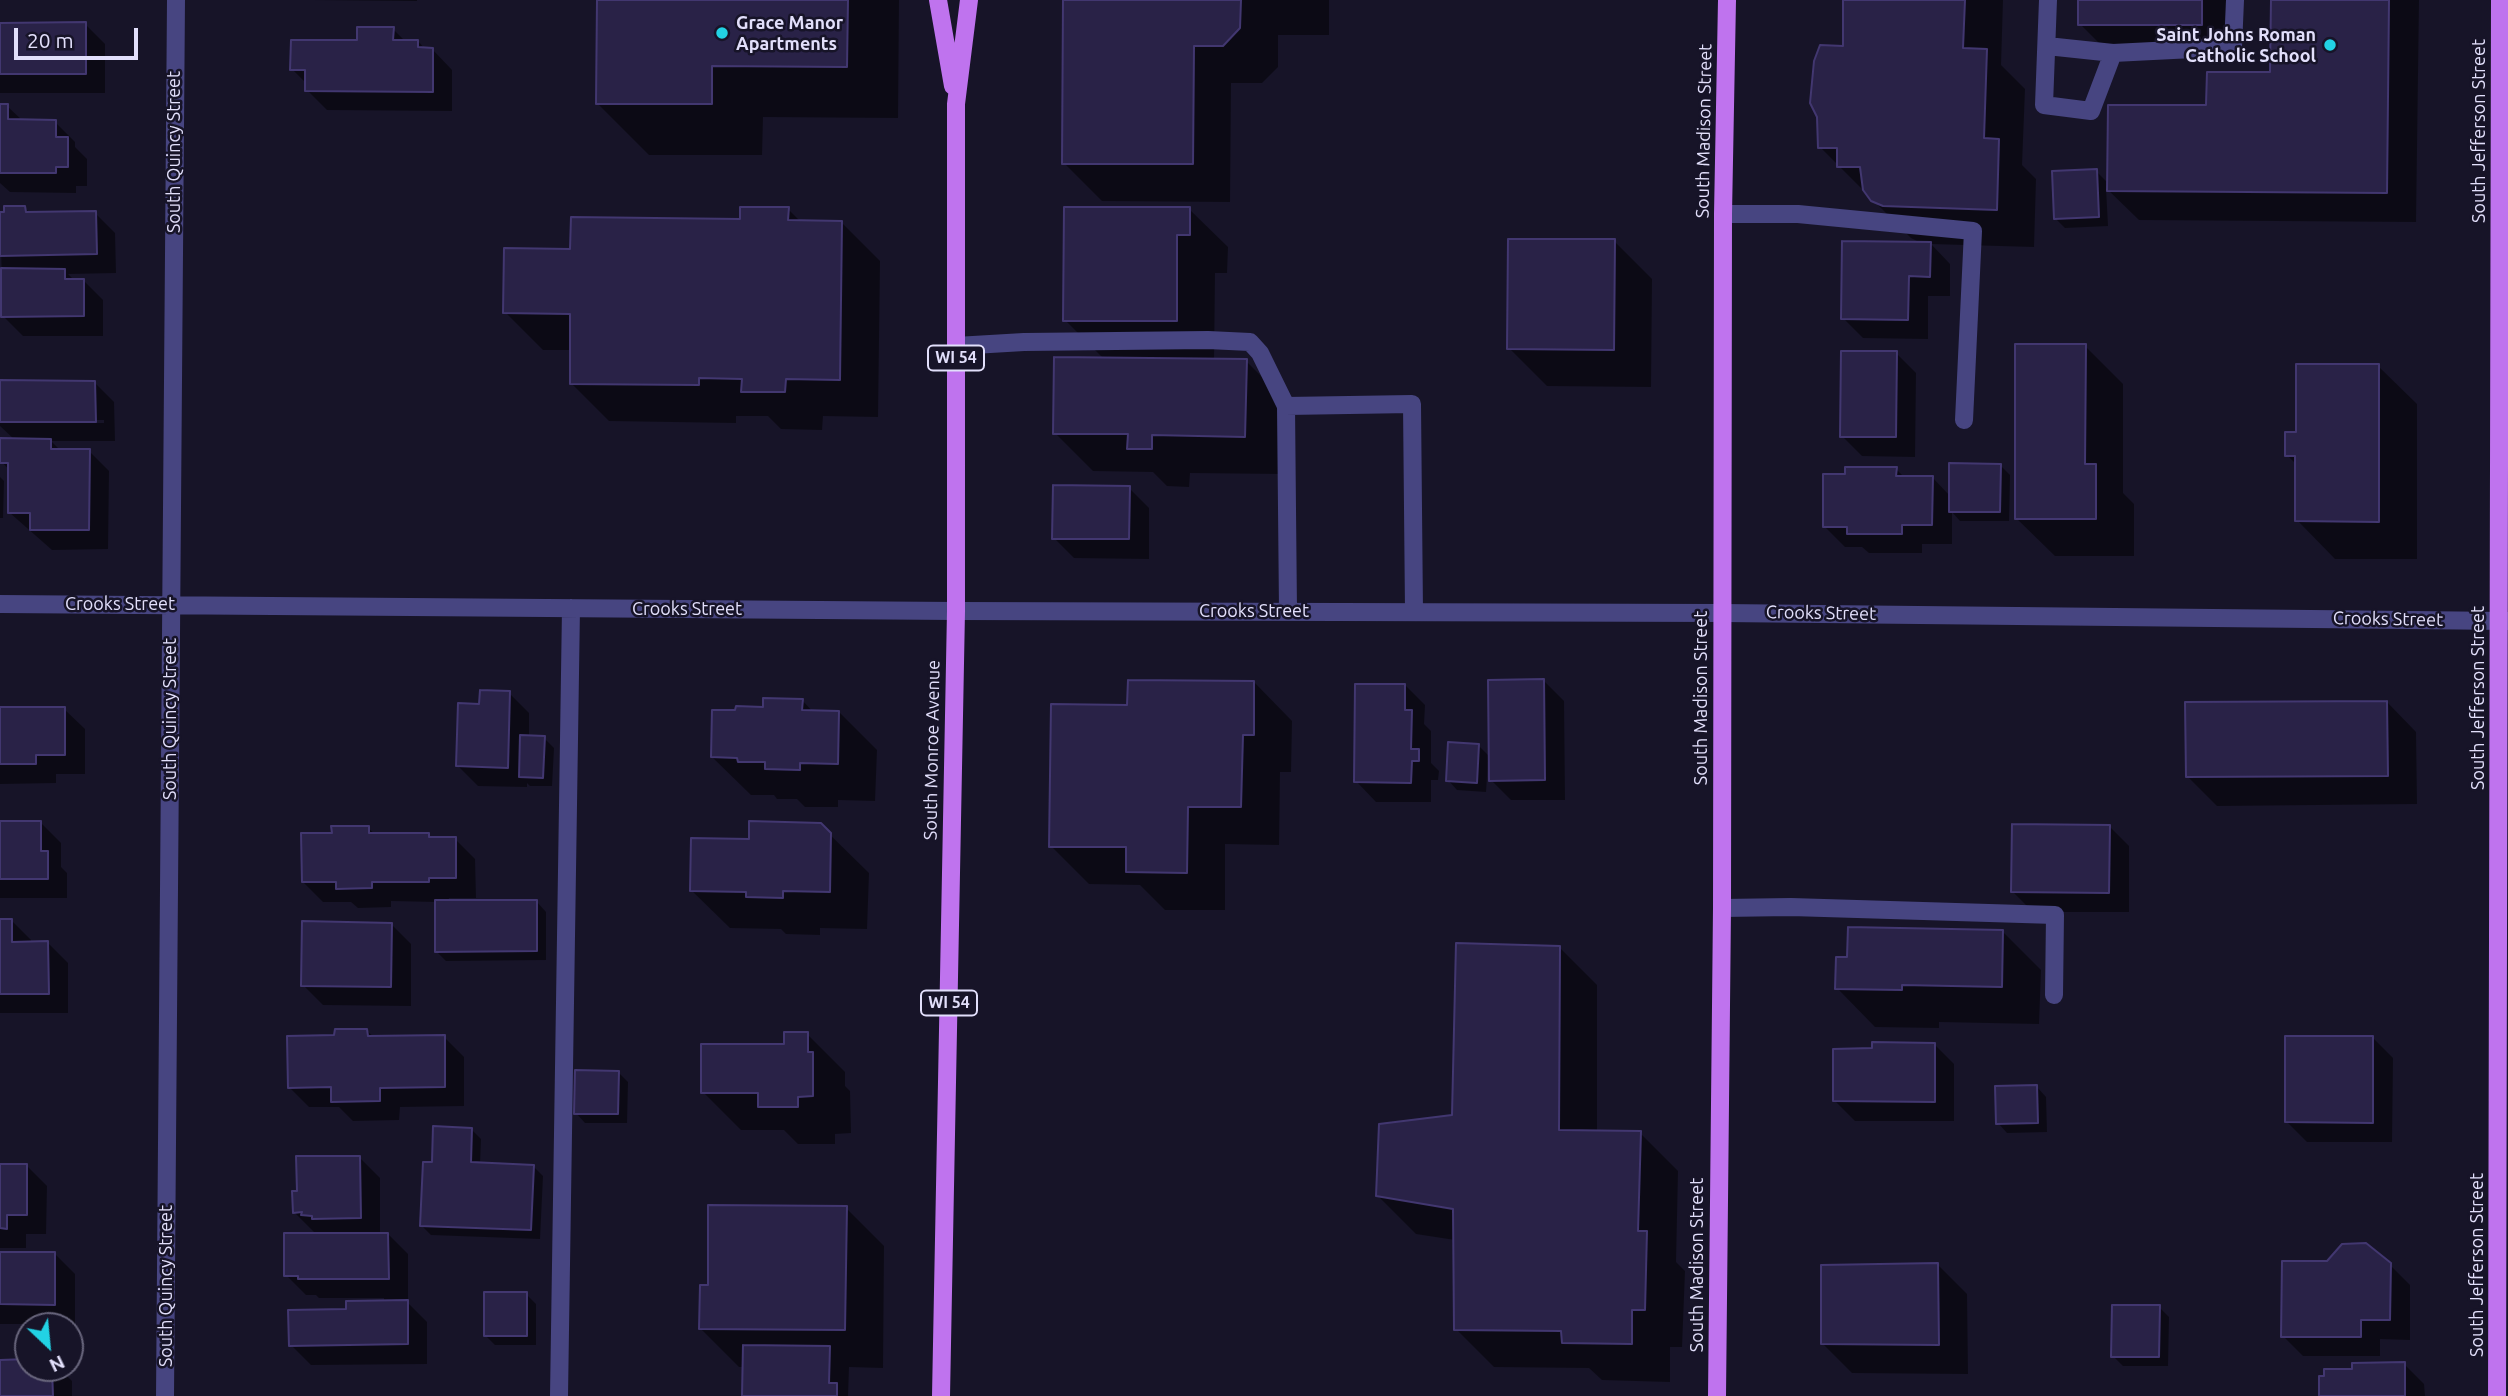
<!DOCTYPE html>
<style>
body{margin:0}
#map{position:relative;width:2508px;height:1396px;overflow:hidden;background:#171428;font-family:Ubuntu,sans-serif}
canvas{display:block}
.north{position:absolute;left:14px;top:1312px;width:70px;height:70px;box-sizing:border-box;background:#171428;border:2px solid #68657c;border-radius:50%;rotate:154deg;font-size:19px;font-weight:700;line-height:28px;text-align:center;color:#e2dffb}
.north::after{content:'';display:block;margin:auto;width:24px;height:32px;background:#22d2e4;clip-path:polygon(50% 0,100% 100%,50% 72%,0 100%)}
.scale{position:absolute;left:14px;top:28px;width:124px;height:32px;box-sizing:border-box;border:4px solid #e2dffb;border-top:0;padding-left:9px;font-size:21px;line-height:24px;white-space:nowrap;color:#e2dffb;-webkit-text-stroke:5px #171428;paint-order:stroke}
</style>
<div id="map">
<canvas width="2508" height="1396"></canvas>
<div class="north">N</div>
<div class="scale">20 m</div>
</div>
<script>
const ctx = document.querySelector('canvas').getContext('2d');
ctx.lineJoin = 'round';
function fill(path, color) { ctx.fillStyle = color; ctx.fill(path, 'evenodd'); }
const shape = rows => new Path2D(rows.map(r => 'M' + r).join(''));
function stroke(path, color, width, dash) { ctx.strokeStyle = color; ctx.lineWidth = width; ctx.lineCap = dash ? 'butt' : 'round'; ctx.setLineDash(dash || []); ctx.stroke(path); }
function drawText(font, color, halo, rows, align = 'center') {
  ctx.font = font + ' Ubuntu,sans-serif'; ctx.lineWidth = 5; ctx.setLineDash([]); ctx.textBaseline = 'middle'; ctx.strokeStyle = halo; ctx.fillStyle = color; for (const [text, x, y, turn = 0] of rows) {
    ctx.save(); ctx.translate(x, y); ctx.rotate((+turn || 0) * Math.PI / 180); ctx.textAlign = isNaN(turn) ? turn : align; if (halo) ctx.strokeText(text, 0, 0); ctx.fillText(text, 0, 0); ctx.restore();
  }
}
fill(shape([
 [314,0,417,0,417,1],
 [598,0,899,0,898,118,763,117,762,155,649,155,597,103],
 [1092,0,1329,0,1329,35,1278,35,1278,67,1262,83,1231,83,1230,202,1102,201,1064,163],
 [1845,0,2003,0,2001,65,2025,89,2022,165,2036,179,2034,247,1931,244,1950,264,1950,296,1928,296,1928,339,1863,338,1843,318,1921,243,1911,238,1820,147,1844,47],
 [2080,0,2231,0,2231,54,2110,54,2080,24],
 [2273,0,2419,0,2416,222,2139,220,2106,188,2108,226,2065,228,2056,219,2096,171,2109,184,2208,107,2272,74],
 [0,24,85,24,105,44,105,93,0,93],
 [393,29,405,41,418,41,425,49,432,49,452,70,452,111,327,110,307,90,307,84,292,69],
 [0,106,7,106,23,121,55,122,75,142,75,147,87,159,87,186,76,186,76,193,10,192,0,183],
 [25,208,31,214,95,213,115,233,116,273,68,274,75,281,83,280,103,300,103,336,23,336,3,316,0,214],
 [788,209,801,222,842,223,880,261,878,417,823,416,822,430,781,429,768,416,736,416,736,423,609,421,571,383,572,350,543,350,505,312,572,250,742,221],
 [1189,209,1228,247,1227,273,1215,273,1214,361,1246,361,1284,399,1283,474,1190,473,1189,487,1167,486,1153,472,1093,471,1055,433,1104,359,1065,320],
 [1614,241,1652,279,1651,387,1547,386,1509,348],
 [2085,346,2123,384,2123,493,2134,504,2134,556,2055,556,2016,518],
 [1896,353,1916,373,1915,457,1862,456,1842,436],
 [2378,366,2417,404,2417,559,2335,559,2297,520,2297,465,2287,455,2298,433],
 [0,382,94,382,114,402,115,441,51,441,61,451,89,451,109,471,108,549,52,550,10,513,10,471,2,462,15,440,0,426],
 [8,420,104,420,104,423,12,423],
 [2000,465,2010,475,2009,521,1960,521,1952,512,1952,544,1922,544,1922,553,1869,553,1862,547,1845,547,1825,527,1896,469,1904,477,1932,477,1950,496],
 [0,477,4,481,3,518,0,518],
 [1129,488,1149,508,1149,559,1074,558,1054,538],
 [1544,681,1564,701,1565,800,1511,800,1491,780,1491,761,1488,761,1486,792,1457,790,1448,780,1478,745,1491,758],
 [1254,682,1292,721,1291,772,1280,772,1279,845,1225,844,1225,910,1165,910,1140,885,1089,884,1051,846,1129,707],
 [1405,685,1425,705,1424,724,1431,731,1431,763,1439,771,1438,780,1431,780,1431,802,1376,802,1356,781],
 [509,693,529,713,529,738,544,738,554,748,552,786,530,786,527,783,527,787,478,786,458,766,481,705],
 [802,700,813,712,839,712,877,750,875,801,838,800,838,807,805,807,797,799,777,799,774,795,751,795,712,757,765,709],
 [2387,702,2416,732,2417,804,2217,806,2187,776],
 [0,709,64,709,85,729,85,774,56,774,56,783,0,784],
 [0,823,41,823,61,843,61,867,67,873,67,898,0,898],
 [820,825,869,873,867,929,820,928,820,935,786,934,781,929,730,928,691,890,751,841],
 [2109,826,2129,846,2129,912,2033,912,2013,892],
 [368,828,375,834,428,834,432,839,455,839,475,859,476,898,449,898,448,902,537,902,546,912,546,960,446,961,436,951,437,902,391,901,391,907,358,908,351,902,323,902,303,882,333,834],
 [0,920,11,920,31,940,31,943,48,943,68,963,68,1013,0,1013],
 [391,924,411,944,411,1006,323,1005,303,985],
 [2003,932,2041,970,2039,1024,1939,1022,1939,1028,1875,1027,1837,988,1849,958],
 [1559,947,1597,985,1597,1132,1640,1133,1678,1171,1676,1262,1685,1271,1682,1347,1670,1347,1670,1382,1602,1380,1589,1368,1494,1367,1456,1329,1455,1240,1416,1234,1378,1196,1454,1117],
 [367,1031,374,1037,444,1037,464,1057,464,1106,400,1107,399,1120,353,1121,339,1107,309,1107,289,1087,336,1037],
 [807,1034,845,1072,845,1086,850,1091,851,1133,835,1134,835,1144,798,1144,784,1130,741,1130,703,1092],
 [2373,1038,2393,1058,2392,1142,2307,1142,2287,1122],
 [1934,1044,1954,1064,1954,1121,1855,1121,1835,1101],
 [619,1073,628,1082,627,1123,585,1123,576,1113],
 [2037,1087,2046,1097,2047,1132,2007,1133,1998,1123],
 [472,1130,481,1139,480,1164,533,1166,543,1176,540,1239,431,1235,422,1226,433,1164],
 [360,1158,380,1178,380,1234,388,1234,408,1254,408,1299,404,1299,427,1322,427,1364,311,1365,291,1345,348,1311,384,1302,384,1298,319,1298,316,1295,306,1295,286,1275,317,1235,294,1212,298,1192],
 [0,1166,27,1166,47,1186,46,1234,26,1234,26,1248,0,1248],
 [846,1208,884,1246,883,1368,849,1367,848,1396,744,1396,744,1367,739,1367,701,1329,709,1287],
 [0,1254,55,1254,75,1274,75,1324,0,1324],
 [1937,1264,1967,1294,1968,1374,1852,1373,1823,1344],
 [2390,1265,2410,1285,2410,1340,2380,1339,2380,1356,2303,1356,2283,1336],
 [526,1294,536,1304,536,1345,495,1345,485,1335],
 [2159,1307,2169,1317,2168,1366,2123,1366,2113,1356],
 [28,1361,28,1368,59,1368,72,1381,72,1396,0,1396,0,1362],
 [2404,1364,2424,1384,2425,1396,2320,1396,2354,1370]
]), '#0007');
const building = shape([
 [597,0,848,0,847,67,712,66,712,104,596,104,597,0],
 [1063,0,1241,0,1240,28,1223,46,1194,46,1193,164,1062,164,1063,0],
 [1843,0,1965,0,1963,48,1987,49,1984,138,1999,139,1997,210,1883,206,1871,201,1863,190,1860,167,1837,167,1837,148,1818,148,1817,117,1810,103,1814,61,1820,45,1843,46,1843,0],
 [2078,0,2202,0,2202,25,2078,25,2078,0],
 [2271,0,2389,0,2387,193,2107,191,2108,105,2206,105,2207,72,2270,72,2271,0],
 [86,22,86,74,0,74,0,23,86,22],
 [357,27,394,27,393,40,418,40,418,47,433,48,433,92,305,91,305,70,290,70,291,40,357,40,357,27],
 [0,104,8,104,8,119,56,120,56,137,68,137,68,167,56,167,56,173,0,173,0,104],
 [2097,169,2099,217,2054,219,2052,171,2097,169],
 [4,206,25,206,26,212,96,211,97,254,0,256,0,212,4,212,4,206],
 [740,207,789,207,788,220,842,221,840,380,786,379,785,392,741,392,742,379,699,378,699,385,570,384,570,314,503,313,504,248,570,249,571,217,740,219,740,207],
 [1064,207,1190,207,1190,235,1177,235,1177,321,1063,321,1064,207],
 [1508,239,1615,239,1614,350,1507,349,1508,239],
 [1842,241,1931,242,1930,277,1909,276,1908,320,1841,319,1842,241],
 [1,268,65,269,65,279,84,279,84,316,1,317,1,268],
 [2015,344,2086,344,2085,464,2096,464,2096,519,2015,519,2015,344],
 [1841,351,1897,351,1896,437,1840,437,1841,351],
 [1054,357,1247,359,1245,437,1152,435,1152,449,1127,449,1128,434,1053,434,1054,357],
 [2296,364,2379,364,2379,522,2295,521,2295,456,2285,456,2285,432,2296,432,2296,364],
 [0,380,95,381,96,422,0,422,0,380],
 [0,438,51,439,51,449,90,449,89,530,30,530,30,513,8,513,8,463,0,463,0,438],
 [1949,463,2001,464,2000,512,1949,512,1949,463],
 [1845,467,1897,467,1896,476,1933,476,1932,525,1902,525,1902,534,1847,534,1847,527,1823,527,1823,474,1845,474,1845,467],
 [1053,485,1130,486,1129,539,1052,539,1053,485],
 [1544,679,1545,780,1489,781,1488,680,1544,679],
 [1128,680,1254,681,1254,735,1243,735,1241,807,1188,807,1187,873,1126,872,1126,847,1049,847,1051,704,1127,705,1128,680],
 [1355,684,1405,684,1405,710,1412,710,1411,749,1419,749,1419,761,1412,761,1411,783,1354,782,1355,684],
 [480,690,510,691,508,768,456,766,458,703,479,704,480,690],
 [763,698,803,699,802,710,839,711,838,764,800,763,800,770,765,769,765,762,738,762,737,758,711,757,712,710,735,710,736,706,763,707,763,698],
 [2387,701,2388,776,2186,777,2185,702,2387,701],
 [0,707,65,707,65,755,36,755,36,764,0,764,0,707],
 [520,735,545,736,543,778,519,777,520,735],
 [1448,742,1479,744,1477,783,1446,781,1448,742],
 [0,821,41,821,41,851,48,851,48,879,0,879,0,821],
 [749,821,821,823,831,833,830,892,783,891,783,898,746,897,746,892,690,891,691,838,749,839,749,821],
 [2012,824,2110,825,2109,893,2011,892,2012,824],
 [331,826,369,826,369,833,429,833,429,837,456,837,456,878,429,878,429,882,372,882,372,888,336,889,336,882,302,882,301,833,332,833,331,826],
 [435,900,537,900,537,951,435,952,435,900],
 [0,919,12,919,12,942,48,941,49,994,0,994,0,919],
 [302,921,392,923,391,987,301,986,302,921],
 [1848,927,2003,930,2002,987,1902,985,1902,990,1835,989,1836,957,1847,957,1848,927],
 [1456,943,1560,946,1559,1130,1641,1131,1638,1231,1647,1231,1645,1310,1632,1310,1632,1344,1562,1343,1561,1331,1454,1330,1453,1209,1376,1196,1379,1124,1452,1115,1456,943],
 [335,1029,367,1029,368,1036,445,1035,445,1087,380,1088,380,1101,331,1102,331,1087,288,1088,287,1036,334,1035,335,1029],
 [784,1032,808,1032,808,1052,813,1052,813,1096,798,1097,798,1107,758,1107,758,1093,701,1093,701,1044,784,1044,784,1032],
 [2285,1036,2373,1036,2373,1123,2285,1122,2285,1036],
 [1872,1042,1935,1043,1935,1102,1833,1101,1833,1049,1872,1048,1872,1042],
 [575,1070,619,1071,618,1114,574,1114,575,1070],
 [2037,1085,2038,1123,1996,1124,1995,1086,2037,1085],
 [433,1126,472,1128,471,1162,534,1165,531,1230,420,1226,423,1162,432,1162,433,1126],
 [296,1156,360,1156,361,1218,312,1219,312,1216,301,1215,302,1212,293,1213,292,1191,297,1191,296,1156],
 [0,1164,27,1164,27,1215,7,1215,7,1229,0,1228,0,1164],
 [708,1205,847,1206,845,1330,699,1329,700,1285,708,1285,708,1205],
 [284,1233,388,1233,389,1279,298,1279,298,1276,284,1276,284,1233],
 [2366,1243,2391,1263,2390,1320,2361,1320,2361,1337,2281,1337,2282,1261,2327,1261,2342,1244,2366,1243],
 [0,1252,55,1252,55,1305,0,1304,0,1252],
 [1938,1263,1939,1345,1821,1344,1821,1265,1938,1263],
 [484,1292,527,1292,527,1336,484,1336,484,1292],
 [408,1300,408,1344,289,1346,288,1310,346,1309,346,1301,408,1300],
 [2112,1305,2160,1305,2159,1357,2111,1357,2112,1305],
 [743,1345,830,1346,829,1383,837,1383,837,1396,742,1396,743,1345],
 [28,1359,28,1368,52,1368,53,1396,0,1396,0,1360,28,1359],
 [2405,1362,2405,1396,2319,1396,2319,1376,2324,1376,2324,1369,2352,1369,2352,1363,2405,1362]
]);
fill(building, '#292247');
stroke(building, '#423770', 2);
stroke(shape([
 [2048,0,2044,105,2091,111,2113,53],
 [2047,46,2113,53,2233,47,2235,0],
 [1723,214,1798,214,1973,231,1964,420],
 [956,346,1024,342,1208,340,1250,342,1260,353,1286,406],
 [0,604,956,611,1722,613,2508,621],
 [1288,611,1286,406,1412,404,1414,612],
 [1722,908,1791,907,2055,915,2054,995],
 [165,1396,176,0],
 [559,1396,571,608]
]), '#474581', 18);
stroke(shape([
 [938,0,953,86],
 [941,1396,956,611,956,104,969,0],
 [1717,1396,1722,908,1723,214,1727,0],
 [2497,1396,2500,0]
]), '#bf73ee', 18);
for (const [x, y, r, color] of [
 [722,33,7,"#22d2e4"],
 [2330,45,7,"#22d2e4"]
]) { const dot = new Path2D(); dot.arc(x, y, r, 0, 2 * Math.PI); ctx.fillStyle = color; ctx.fill(dot); stroke(dot, '#171428', 2.5); }
for (const [x, y, w] of [
 [956,358,56],
 [949,1003,56]
]) { const box = new Path2D(); box.roundRect(x - w / 2, y - 12.5, w, 25, 5); ctx.fillStyle = '#171428'; ctx.fill(box); stroke(box, '#e2dffb', 2); }
drawText('bold 16px', '#e2dffb', null, [
 ["WI 54",956,358],
 ["WI 54",949,1003]
]);
drawText('bold 18px', '#e2dffb', '#171428', [
 ["Grace Manor",736,23],
 ["Apartments",736,44],
 ["Saint Johns Roman",2316,35,"right"],
 ["Catholic School",2316,56,"right"]
], 'left');
drawText('18px', '#e2dffb', '#171428', [
 ["South Madison Street",1704,131,-89],
 ["South Jefferson Street",2479,131,-90],
 ["South Quincy Street",174,152,-90],
 ["Crooks Street",120,604],
 ["Crooks Street",687,609],
 ["Crooks Street",1254,611],
 ["Crooks Street",1821,613,1],
 ["Crooks Street",2388,619,1],
 ["South Madison Street",1701,698,-90],
 ["South Jefferson Street",2478,698,-90],
 ["South Quincy Street",170,719,-90],
 ["South Monroe Avenue",932,750,-89],
 ["South Madison Street",1697,1265,-90],
 ["South Jefferson Street",2477,1265,-90],
 ["South Quincy Street",166,1286,-90]
]);
</script>
